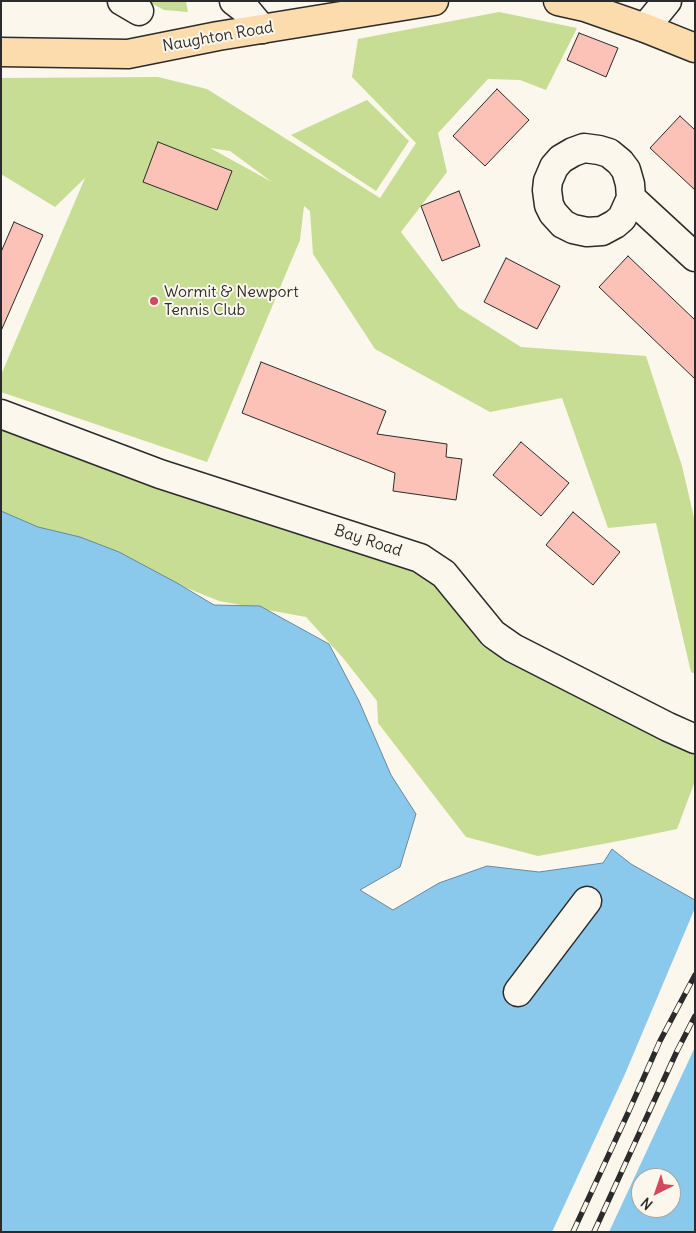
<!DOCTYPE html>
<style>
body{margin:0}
#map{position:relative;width:696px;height:1233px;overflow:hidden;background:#fbf7ec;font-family:Delius,sans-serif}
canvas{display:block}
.frame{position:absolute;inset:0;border:2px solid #2b2b2b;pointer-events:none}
.north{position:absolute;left:631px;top:1168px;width:50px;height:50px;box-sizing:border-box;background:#fbf7ec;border:1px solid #a8a59f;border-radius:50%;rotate:221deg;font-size:14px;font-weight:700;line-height:20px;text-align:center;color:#2b2b2b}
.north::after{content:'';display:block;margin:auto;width:18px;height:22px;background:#d1495b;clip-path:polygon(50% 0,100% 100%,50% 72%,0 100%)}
</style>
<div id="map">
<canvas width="696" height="1233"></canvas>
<div class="frame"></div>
<div class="north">N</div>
</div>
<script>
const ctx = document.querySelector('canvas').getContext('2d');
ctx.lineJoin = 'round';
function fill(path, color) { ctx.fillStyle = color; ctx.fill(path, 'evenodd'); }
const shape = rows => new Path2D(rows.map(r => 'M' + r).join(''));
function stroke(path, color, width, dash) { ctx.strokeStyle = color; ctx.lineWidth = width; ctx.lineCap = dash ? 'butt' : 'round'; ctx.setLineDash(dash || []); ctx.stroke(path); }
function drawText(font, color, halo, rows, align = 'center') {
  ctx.font = font + ' Delius,sans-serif'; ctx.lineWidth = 4; ctx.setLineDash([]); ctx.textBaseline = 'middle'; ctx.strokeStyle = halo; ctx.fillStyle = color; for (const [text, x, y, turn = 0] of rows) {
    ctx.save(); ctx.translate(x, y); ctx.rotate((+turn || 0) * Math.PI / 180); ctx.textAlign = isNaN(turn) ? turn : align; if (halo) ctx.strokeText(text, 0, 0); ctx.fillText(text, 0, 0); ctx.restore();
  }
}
fill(shape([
 [147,1,186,1,188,12,164,10],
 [499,12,577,28,546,90,520,80,488,79,438,133,447,172,401,232,459,308,521,347,646,356,682,466,695,522,695,674,691,672,656,523,608,528,562,398,490,412,375,349,313,254,310,211,304,206,300,240,207,462,1,392,1,375,85,178,55,207,1,174,1,78,158,77,207,89,380,198,416,143,352,77,358,39],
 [210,148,230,151,272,182],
 [367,100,409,141,376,191,291,135],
 [1,425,397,561,431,579,483,647,695,752,695,781,677,829,624,840,538,856,466,837,378,723,377,701,343,658,306,617,219,601,1,513]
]), '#c7dd93');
const water = shape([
 [1,511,38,527,80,537,119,552,177,583,214,605,260,606,329,644,359,701,391,775,416,814,400,867,360,890,393,910,439,883,487,866,539,872,603,863,612,849,631,864,695,900,695,1232,1,1232,1,511],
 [641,1178,671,1178,671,1208,641,1208,641,1178]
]);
fill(water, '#8bc9ec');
stroke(water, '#658a9f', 1);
fill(shape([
 [695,908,695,1047,609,1232,552,1232,625,1074]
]), '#fbf7ec');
const building = shape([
 [579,33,618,48,606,77,567,60,579,33],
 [497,89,529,120,485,166,453,136,497,89],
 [680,116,695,130,695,190,650,148,680,116],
 [158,142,232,171,217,210,143,182,158,142],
 [459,191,480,246,442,261,421,206,459,191],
 [14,222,43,235,1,331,1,252,14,222],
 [628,256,695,320,695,379,599,287,628,256],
 [506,258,560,286,537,329,484,302,506,258],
 [261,362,386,411,377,434,447,444,446,457,462,459,456,500,393,491,395,473,242,413,261,362],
 [521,442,569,483,541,516,493,475,521,442],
 [573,512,620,552,593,585,546,545,573,512]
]);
fill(building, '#fdc2b7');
stroke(building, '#2b2b2b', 1);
const minor = shape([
 [122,1,139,11],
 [234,1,247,11,262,29],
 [645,28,667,1],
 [631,198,622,218,615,224,602,231,587,232,573,229,563,224,553,213,549,205,547,190,548,181,554,167,561,159,573,152,584,148,599,150,609,153,620,162,626,170,630,184,631,198,695,257],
 [1,414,160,474,420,558,444,574,493,634,513,648,668,727,695,739],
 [518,992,587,901]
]);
const major = shape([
 [558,1,585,7,645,28,695,48],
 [1,52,128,54,218,36,434,1]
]);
stroke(minor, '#2b2b2b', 31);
stroke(major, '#2b2b2b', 31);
stroke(minor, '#fbf7ec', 28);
stroke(major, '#fcdcac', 28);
const rail = shape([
 [573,1232,628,1113,660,1041,695,975],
 [594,1232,677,1051,695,1016]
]);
stroke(rail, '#2b2b2b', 5.5);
stroke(rail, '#fbf7ec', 4, [11]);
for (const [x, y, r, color] of [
 [154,301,5,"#d1495b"]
]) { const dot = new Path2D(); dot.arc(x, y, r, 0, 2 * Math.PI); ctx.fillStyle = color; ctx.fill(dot); stroke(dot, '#fbf7ec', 2); }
drawText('16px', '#2b2b2b', '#fbf7ec', [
 ["Naughton Road",218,37,-10],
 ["Bay Road",368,541,18]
]);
drawText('16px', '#2b2b2b', '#fbf7ec', [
 ["Wormit & Newport",164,292],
 ["Tennis Club",164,310]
], 'left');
</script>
